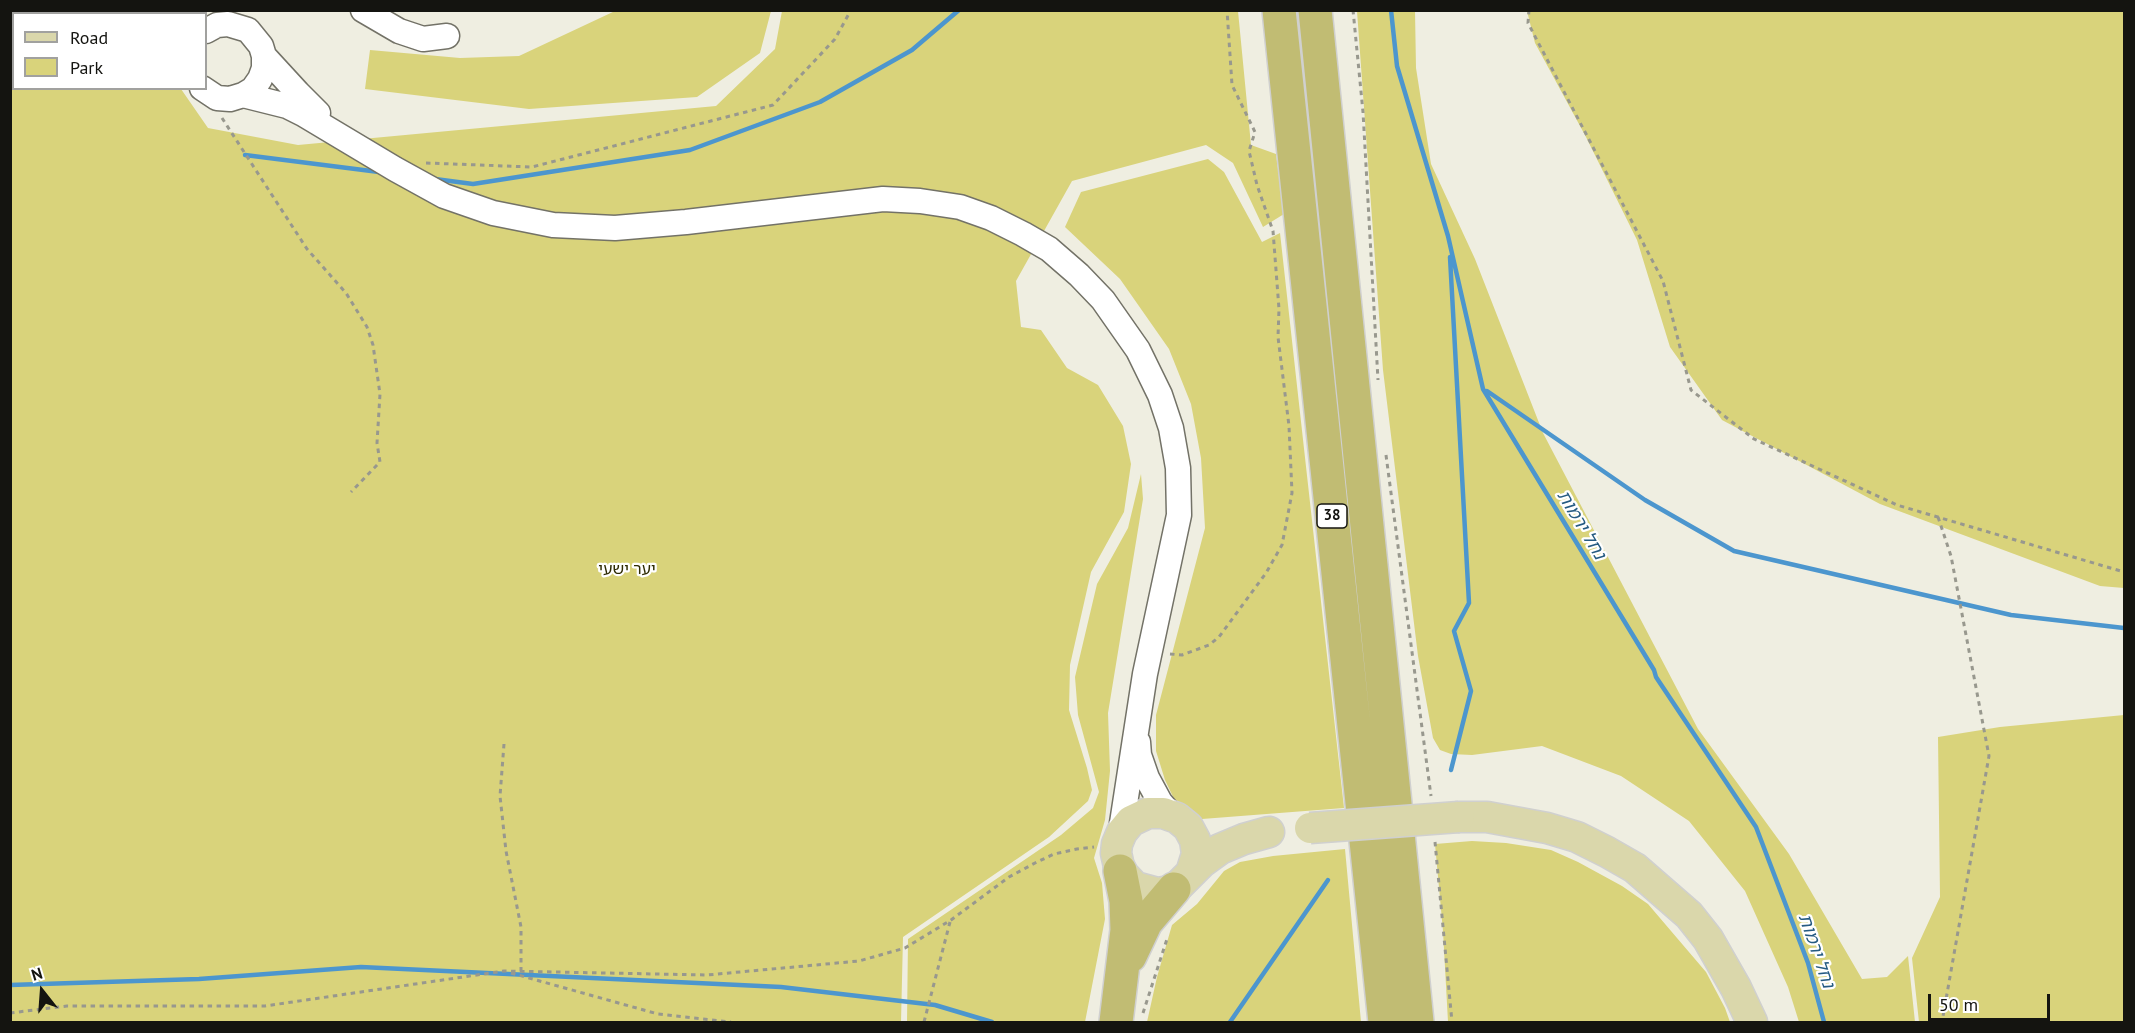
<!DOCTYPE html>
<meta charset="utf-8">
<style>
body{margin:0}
#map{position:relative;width:2135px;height:1033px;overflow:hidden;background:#efeee1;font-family:"PT Sans",sans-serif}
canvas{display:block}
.frame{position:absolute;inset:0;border:12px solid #141410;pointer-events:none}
.legend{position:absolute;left:12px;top:12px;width:195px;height:78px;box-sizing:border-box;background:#fff;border:2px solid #a1a19f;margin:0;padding:8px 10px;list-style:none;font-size:18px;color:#141410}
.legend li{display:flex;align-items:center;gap:12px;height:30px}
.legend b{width:30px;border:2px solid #a1a19f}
.north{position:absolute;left:12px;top:961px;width:60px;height:60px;-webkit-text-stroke:4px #fff;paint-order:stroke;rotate:343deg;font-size:16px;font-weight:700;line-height:24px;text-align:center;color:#141410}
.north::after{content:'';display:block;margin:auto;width:21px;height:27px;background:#141410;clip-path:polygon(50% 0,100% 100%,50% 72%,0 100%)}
.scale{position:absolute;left:1928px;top:994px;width:122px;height:27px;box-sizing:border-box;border:3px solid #141410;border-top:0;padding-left:8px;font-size:18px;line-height:21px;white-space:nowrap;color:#141410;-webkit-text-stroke:4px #fff;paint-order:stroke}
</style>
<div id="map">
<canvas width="2135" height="1033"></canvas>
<div class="frame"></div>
<ul class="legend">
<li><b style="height:8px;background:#dad7ab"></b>Road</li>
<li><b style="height:16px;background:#d9d37b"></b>Park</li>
</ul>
<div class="north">N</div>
<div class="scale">50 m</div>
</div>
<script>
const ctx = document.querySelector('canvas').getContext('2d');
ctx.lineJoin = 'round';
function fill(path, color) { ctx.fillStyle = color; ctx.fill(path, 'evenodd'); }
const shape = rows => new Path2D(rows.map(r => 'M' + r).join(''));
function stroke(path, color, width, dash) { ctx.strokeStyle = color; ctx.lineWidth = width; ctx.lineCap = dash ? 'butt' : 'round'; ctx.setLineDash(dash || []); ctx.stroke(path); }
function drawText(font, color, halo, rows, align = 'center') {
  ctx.font = font + ' "PT Sans","Noto Sans Hebrew",sans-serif'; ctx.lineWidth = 4.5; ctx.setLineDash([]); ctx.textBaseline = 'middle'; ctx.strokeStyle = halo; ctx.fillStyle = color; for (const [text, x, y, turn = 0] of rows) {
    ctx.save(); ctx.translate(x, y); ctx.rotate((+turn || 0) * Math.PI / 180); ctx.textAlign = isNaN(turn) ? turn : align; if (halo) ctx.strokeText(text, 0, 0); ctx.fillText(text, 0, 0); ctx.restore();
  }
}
fill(shape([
 [126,10,128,13,14,14,14,88,181,89,208,128,298,145,716,106,775,49,782,11,1238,11,1251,145,1276,154,1284,214,1263,227,1233,163,1206,145,1072,181,1016,281,1021,327,1041,330,1067,368,1098,385,1123,426,1131,464,1124,512,1091,572,1070,665,1069,710,1087,768,1092,790,1088,801,1049,837,903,937,901,1022,11,1022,10,11],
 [615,11,771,11,760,53,697,97,529,109,365,89,370,50,460,58,519,56],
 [1357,11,1415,11,1416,68,1431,164,1475,259,1543,433,1698,729,1789,854,1862,979,1887,977,1908,956,1915,1022,1799,1022,1788,987,1745,891,1689,821,1621,776,1542,746,1472,755,1451,754,1440,750,1433,738,1418,656,1383,370],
 [1527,11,2124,11,2124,588,2100,586,1880,504,1722,420,1670,347,1637,240,1586,137,1535,43],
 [1208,159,1224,172,1262,242,1280,233,1344,808,1202,819,1177,805,1165,780,1156,751,1156,715,1205,528,1201,458,1191,404,1169,349,1120,279,1065,227,1081,192],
 [1141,474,1143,499,1108,713,1110,771,1105,820,1094,858,1102,883,1105,919,1085,1022,907,1022,908,939,1061,835,1093,808,1099,792,1078,715,1075,677,1097,584,1128,528],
 [2124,715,2124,1022,1919,1022,1912,958,1940,897,1938,737,2000,727],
 [1472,841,1506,843,1551,850,1578,862,1622,886,1648,904,1706,972,1725,1008,1730,1022,1448,1022,1443,931,1435,844],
 [1345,849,1361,1022,1147,1022,1157,977,1172,925,1197,904,1224,871,1240,862,1273,856]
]), '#d9d37b');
stroke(shape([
 [1391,10,1397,66,1448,236,1483,389,1654,670,1656,677,1756,827,1808,963,1824,1022],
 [245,155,379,172],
 [435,179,473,184,690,150,820,102,912,50,959,10],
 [1450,257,1469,603,1454,631,1471,691,1451,770],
 [1487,391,1645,500,1734,551,2011,615,2124,628],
 [10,985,199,979,361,967,781,987,935,1005,992,1022],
 [1230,1022,1328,880]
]), '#4c96ce', 4.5);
const minor = shape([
 [166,10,168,14],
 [363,10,399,31,423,39,447,36],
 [264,56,298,93,318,113],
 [202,88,217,98,230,99,243,95,253,89,260,79,264,68,264,56,261,46,248,30,228,24,217,25,206,31],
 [243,95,287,106,303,114,395,169,444,196,493,213,553,225,615,228,686,222,883,199,920,201,960,207,991,218,1023,234,1049,249,1079,275,1103,300,1138,350,1160,395,1171,428,1178,468,1179,515,1145,674,1120,836],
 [1138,742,1139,755,1147,778,1160,802,1172,816]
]);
const major = shape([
 [1459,817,1487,817,1547,828,1577,837,1607,852,1635,868,1689,915,1708,939,1736,988,1752,1022],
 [1191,873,1197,854,1195,840,1188,827,1177,818,1163,813,1148,813,1131,821,1122,832,1117,844,1116,853,1120,871,1135,887,1157,893,1170,891,1178,886,1202,862,1220,849,1244,839,1269,832]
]);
const highway = shape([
 [1279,10,1385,1022],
 [1315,10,1417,1022],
 [1130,956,1146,922,1174,889],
 [1116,1022,1127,930,1126,901,1120,871]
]);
stroke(minor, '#737267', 27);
stroke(major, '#d0d0cf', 33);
stroke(highway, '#d0d0cf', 36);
stroke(shape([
 [1353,10,1363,112,1378,380],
 [1529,10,1528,23,1663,281,1691,390,1754,439,1897,505,2124,572],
 [222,118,307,249,346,293,367,327,373,345,380,394,377,443,380,462,351,492],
 [426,163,532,167,773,105,835,39,851,10],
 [1386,455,1431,796],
 [1938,517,1951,556,1989,756,1942,1022],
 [1170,654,1182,655,1209,645,1219,637,1266,573,1282,545,1292,493,1289,426,1278,337,1279,309,1273,231,1257,185,1249,151,1255,132,1232,85,1227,10],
 [504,744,500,796,506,851,521,927,521,972],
 [1435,842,1452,1022],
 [511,973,658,1014,731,1022],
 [10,1013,67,1006,265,1006,504,971,707,975,859,961,905,948,951,920,1009,877,1035,863,1054,854,1077,849,1094,847],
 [1143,1013,1167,939],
 [924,1022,950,922]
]), '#98988e', 3, [4.5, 4.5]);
stroke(minor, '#fff', 24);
stroke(major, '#dad7ab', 30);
stroke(highway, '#c1bc73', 33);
const majorBridge = shape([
 [1310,828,1459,817]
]);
stroke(majorBridge, '#d0d0cf', 33, []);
stroke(majorBridge, '#dad7ab', 30);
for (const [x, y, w] of [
 [1332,516,30]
]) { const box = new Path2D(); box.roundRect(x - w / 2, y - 12, w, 24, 4.5); ctx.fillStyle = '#fff'; ctx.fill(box); stroke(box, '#141410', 1.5); }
drawText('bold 15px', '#141410', null, [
 ["38",1332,516]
]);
drawText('16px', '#2e2b03', '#fff', [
 ["יער ישעי",627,569]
]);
drawText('italic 18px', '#265b82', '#fff', [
 ["נחל ירמות",1581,525,59],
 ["נחל ירמות",1816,951,71]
]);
</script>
